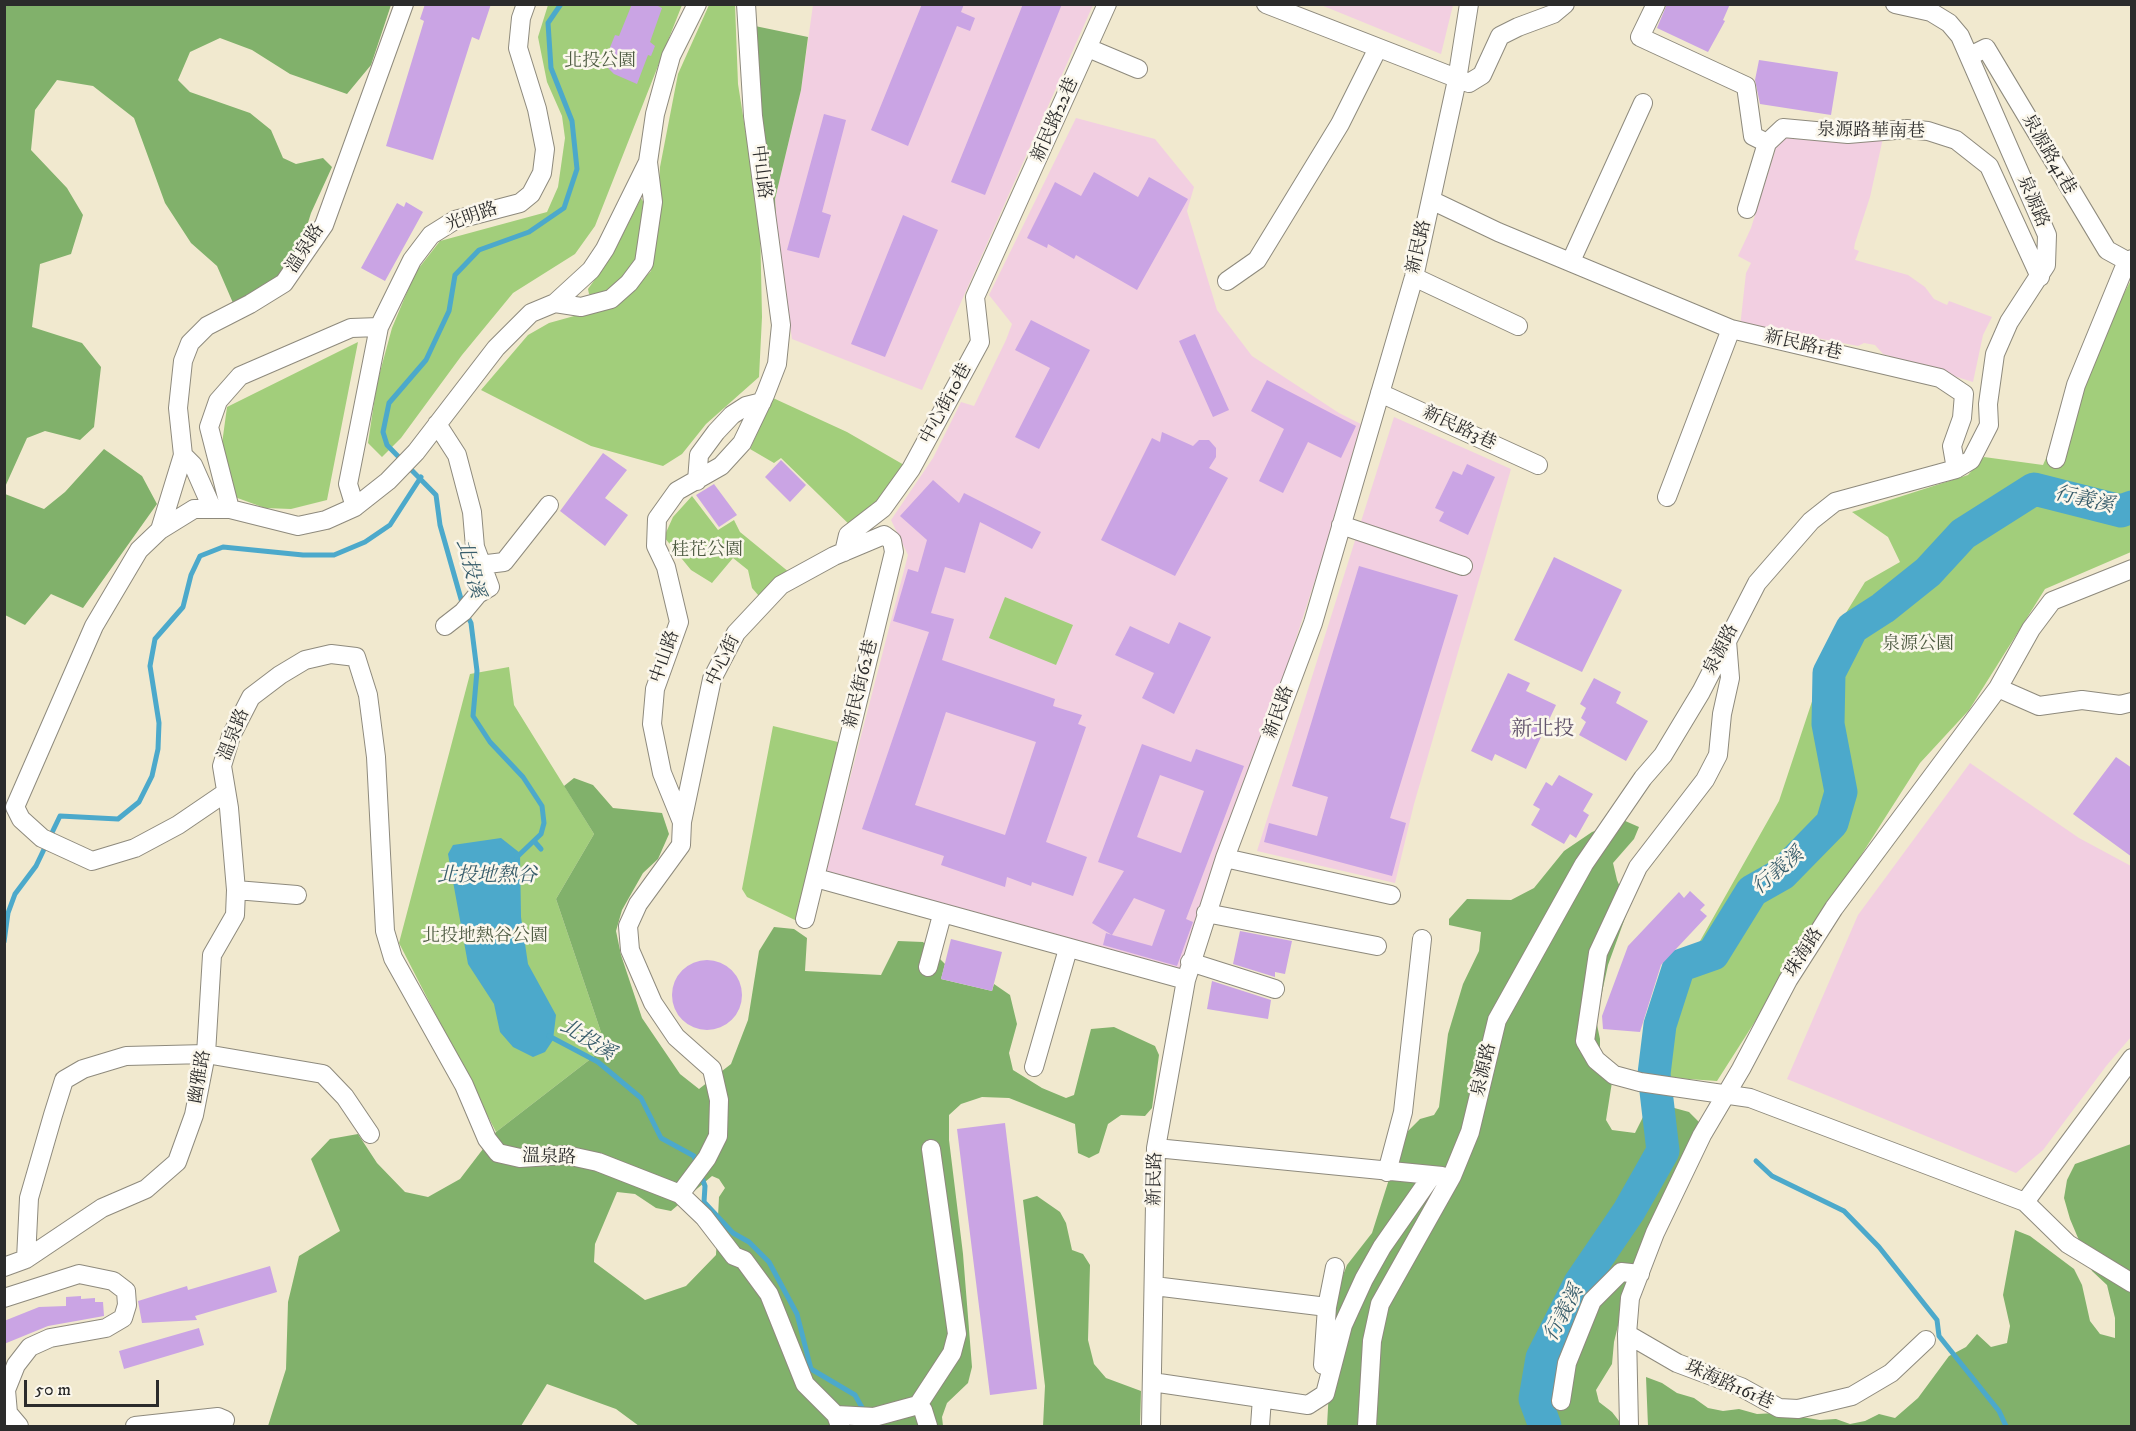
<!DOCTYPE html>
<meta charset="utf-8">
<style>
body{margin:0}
#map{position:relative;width:2136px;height:1431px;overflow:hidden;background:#f1e9cf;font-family:"IM FELL DW Pica",serif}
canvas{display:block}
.frame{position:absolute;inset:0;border:6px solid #2b2b2b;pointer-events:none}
.scale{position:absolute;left:24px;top:1380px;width:135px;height:27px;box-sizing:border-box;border:3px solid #2b2b2b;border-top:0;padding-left:8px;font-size:18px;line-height:21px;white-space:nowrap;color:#2b2b2b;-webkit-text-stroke:4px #fbf7ec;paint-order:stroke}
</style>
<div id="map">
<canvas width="2136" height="1431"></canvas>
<div class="frame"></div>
<div class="scale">50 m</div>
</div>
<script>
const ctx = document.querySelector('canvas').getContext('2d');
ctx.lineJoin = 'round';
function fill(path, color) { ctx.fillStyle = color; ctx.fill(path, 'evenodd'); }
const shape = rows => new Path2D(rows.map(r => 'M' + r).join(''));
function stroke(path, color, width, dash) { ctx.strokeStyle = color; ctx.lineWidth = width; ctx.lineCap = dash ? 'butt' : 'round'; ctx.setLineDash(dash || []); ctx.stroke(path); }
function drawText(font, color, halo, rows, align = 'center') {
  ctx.font = font + ' "IM FELL DW Pica","Noto Serif TC",serif'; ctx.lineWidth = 5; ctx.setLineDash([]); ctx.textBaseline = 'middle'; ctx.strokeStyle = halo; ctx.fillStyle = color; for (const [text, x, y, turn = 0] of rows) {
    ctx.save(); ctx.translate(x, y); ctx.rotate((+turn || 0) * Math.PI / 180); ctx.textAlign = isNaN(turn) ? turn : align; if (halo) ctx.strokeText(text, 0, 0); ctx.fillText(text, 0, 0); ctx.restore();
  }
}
fill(shape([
 [813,5,1093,5,922,390,792,339,777,239,775,199,801,90],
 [1321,5,1453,5,1441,54],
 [1076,118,1155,139,1194,187,1187,211,1217,310,1252,356,1339,413,1365,426,1281,685,1254,752,1180,974,826,871,908,555,891,520,933,458,961,402,974,406,1006,340,1012,324,989,295],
 [1787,137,1883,138,1870,197,1855,243,1854,249,1859,251,1855,260,1908,275,1925,287,1934,299,1947,305,1949,301,1992,317,1983,335,1973,382,1883,354,1875,345,1864,343,1858,346,1791,333,1740,327,1746,273,1751,263,1738,256,1751,228,1776,148],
 [1394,417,1511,469,1414,804,1395,883,1257,851],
 [1970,763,2079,838,2131,866,2131,1037,2107,1065,2043,1150,2016,1173,1787,1079,1858,915]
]), '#f2cfe1');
fill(shape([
 [548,5,682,5,595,226,575,254,513,293,462,355,401,438,382,457,368,443,377,383,392,328,415,273,440,241,547,212,558,187,565,138,562,116,547,82,538,37],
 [709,5,735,5,738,84,760,223,762,317,759,377,706,424,682,454,663,466,591,446,481,390,528,335,549,323,621,303,651,271,657,230,660,167,678,74],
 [641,198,645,205,638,257,625,277,610,289,593,297,589,294,588,289,613,254],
 [2131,280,2131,552,2045,589,1969,710,1920,763,1717,1081,1645,1076,1666,981,1691,957,1779,801,1836,629,1865,582,1900,562,1888,537,1852,512,1968,475,1984,457,2043,465,2084,371],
 [358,342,327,500,291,509,265,508,232,496,219,466,227,407],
 [773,398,847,432,911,469,856,531,781,458,774,463,750,449],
 [692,496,718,530,734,520,740,532,795,577,765,603,752,588,748,570,733,558,712,583,691,570,664,537,673,517],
 [1005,597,1073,625,1056,665,989,638],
 [509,667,514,705,594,834,556,899,606,1047,496,1132,399,943,470,674],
 [773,726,842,743,797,921,747,897,742,889]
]), '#a2ce7b');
fill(shape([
 [5,5,391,5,371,65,347,94,290,74,252,50,220,38,190,52,178,80,190,92,250,113,271,130,283,158,296,164,323,158,332,167,311,213,302,242,273,283,233,303,217,266,191,243,165,203,134,118,93,86,57,80,35,110,31,150,67,188,83,215,71,254,40,264,32,327,82,343,101,367,94,427,80,440,45,431,27,438,5,487],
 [755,26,808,37,801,90,775,199,777,239,769,239],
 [104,449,142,476,157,504,83,608,51,594,25,625,5,615,5,494,44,509,65,492],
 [574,778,593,785,613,808,662,813,669,834,658,859,643,873,622,910,616,931,621,955,642,1018,680,1074,699,1089,731,1064,748,1020,759,951,774,927,794,929,807,938,805,971,881,975,898,941,923,942,945,964,941,979,992,991,994,984,1010,995,1017,1024,1009,1053,1013,1070,1042,1088,1066,1098,1074,1095,1091,1029,1114,1027,1155,1046,1159,1055,1152,1108,1145,1116,1121,1115,1108,1124,1099,1153,1089,1158,1078,1153,1075,1124,1009,1098,982,1097,961,1104,949,1115,949,1140,963,1254,972,1367,968,1383,947,1403,942,1417,943,1426,639,1426,616,1409,547,1384,521,1426,268,1426,286,1369,288,1302,299,1256,340,1231,311,1159,330,1139,358,1134,377,1163,405,1192,428,1197,460,1179,496,1132,606,1047,556,899,594,834,564,786],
 [712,1176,719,1179,725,1188,719,1197,716,1255,686,1286,645,1300,594,1262,595,1244,617,1192,635,1194,656,1208,671,1211],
 [1623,820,1639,827,1634,839,1613,863,1617,880,1629,907,1608,965,1596,1020,1600,1039,1600,1068,1612,1082,1606,1120,1612,1130,1635,1133,1648,1107,1667,1106,1689,1112,1699,1122,1700,1129,1625,1297,1614,1342,1612,1364,1596,1390,1599,1402,1612,1412,1623,1426,1327,1426,1334,1298,1347,1265,1372,1233,1397,1154,1408,1131,1420,1119,1434,1115,1439,1107,1448,1034,1463,984,1479,951,1481,932,1449,925,1449,919,1467,899,1511,900,1534,888,1564,851,1592,832],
 [2131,1144,2131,1426,1648,1426,1646,1377,1662,1383,1677,1393,1694,1398,1708,1408,1723,1411,1739,1409,1757,1414,1776,1413,1820,1420,1836,1419,1850,1424,1865,1421,1879,1414,1895,1418,1918,1398,1949,1356,1966,1347,1977,1334,1991,1347,2007,1343,2010,1326,2003,1295,2015,1230,2030,1236,2074,1269,2082,1285,2090,1321,2100,1334,2115,1338,2115,1318,2107,1285,2092,1271,2070,1219,2064,1198,2067,1180,2075,1164],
 [1037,1196,1060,1212,1066,1223,1072,1250,1083,1254,1090,1265,1088,1340,1094,1364,1106,1378,1141,1391,1140,1426,1043,1426,1045,1386,1023,1200]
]), '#81b16b');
fill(shape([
 [501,838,520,853,521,917,528,964,556,1015,553,1040,545,1052,533,1057,513,1047,500,1032,494,1004,468,964,448,854,453,845]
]), '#4ca9cb');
stroke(shape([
 [463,606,440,525,436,495,387,445,383,432,389,403,426,360,449,311,455,275,479,250,529,232,564,208,577,169,572,121,551,68,548,23,561,4],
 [467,615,471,623,477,671,473,716,490,742,523,777,542,806,544,823,541,834,517,857],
 [534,841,541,849],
 [4,942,8,913,15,894,36,866,60,816,118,819,139,802,152,776,158,749,159,723,150,666,155,639,183,607,191,575,200,556,223,547,303,555,334,555,365,542,390,525,421,477],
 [549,1036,598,1062,641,1098,661,1138,694,1156,697,1165],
 [1654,1074,1664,1078],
 [1756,1161,1772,1176,1844,1211,1879,1247,1937,1320,1939,1336,1999,1411,2006,1426],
 [700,1173,705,1186,704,1202,733,1233,749,1242,769,1262,797,1314,811,1369,855,1395,864,1411]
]), '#4ca9cb', 5);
stroke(shape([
 [1545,1426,1535,1399,1542,1358,1580,1283,1629,1211,1663,1151,1654,1074,1660,1025,1679,966,1713,954,1752,891,1782,874,1832,823,1841,792,1828,724,1829,673,1852,628,1883,608,1928,572,1963,534,2034,489,2121,511,2132,507]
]), '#4ca9cb', 33);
fill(shape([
 [425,4,491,4,479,40,472,37,433,160,386,146,424,21,420,19],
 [632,4,654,4,662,8,650,42,655,46,651,56,648,55,637,84,614,74,608,68,607,55,615,35,619,36],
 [922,4,964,4,961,12,975,18,970,31,957,26,908,146,871,130],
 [1023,4,1062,4,985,195,951,182],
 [1667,4,1730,4,1723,20,1725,21,1708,52,1657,28],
 [1759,60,1838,72,1831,115,1760,104,1755,80],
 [824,114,846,120,822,212,831,215,819,258,787,250],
 [1094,172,1138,197,1149,177,1188,199,1137,290,1076,255,1074,259,1048,244,1047,248,1027,238,1055,182,1081,196],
 [406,202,423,212,385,281,361,268,397,203,404,207],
 [903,215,938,230,885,357,851,344],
 [1031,320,1090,350,1039,449,1015,437,1050,368,1015,350],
 [1195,334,1229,410,1213,417,1179,341],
 [1267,380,1356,426,1341,458,1308,442,1283,493,1259,481,1284,429,1251,411],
 [1162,432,1193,446,1199,440,1209,440,1216,448,1216,457,1209,468,1228,478,1175,576,1101,540,1152,438,1160,442],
 [603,453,627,470,605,498,628,515,605,546,560,511],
 [781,460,806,485,790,502,765,477],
 [1467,464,1495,477,1468,535,1439,521,1444,512,1435,508,1453,471,1462,475],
 [933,480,959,503,964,493,1041,532,1032,549,980,522,965,573,945,567,931,613,954,619,942,660,1055,699,1053,706,1082,715,1078,724,1086,727,1046,842,1087,857,1073,896,1032,882,1031,886,1007,877,1005,887,941,865,944,856,862,829,929,632,893,621,908,569,918,572,927,540,900,516],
 [946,712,1036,742,1005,835,915,805],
 [714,484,737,515,719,527,696,495],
 [1554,557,1622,590,1582,672,1514,640],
 [1359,566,1458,595,1390,818,1406,823,1392,876,1264,842,1269,823,1317,836,1328,797,1292,786],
 [1179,622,1211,637,1174,714,1142,698,1154,673,1115,655,1130,626,1169,644],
 [1508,673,1530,683,1526,691,1556,705,1526,769,1495,754,1492,761,1471,751],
 [1594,678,1621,692,1616,703,1648,721,1626,761,1579,735,1586,722,1581,718,1586,708,1580,704],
 [1142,744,1191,762,1196,749,1244,766,1186,919,1193,922,1177,966,1103,945,1106,933,1112,935,1092,923,1124,871,1098,862],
 [1160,775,1204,791,1181,853,1137,837],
 [1134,898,1165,910,1152,946,1112,935],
 [2116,757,2132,768,2132,857,2073,814],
 [1559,775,1593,794,1583,811,1589,815,1576,838,1570,834,1564,844,1531,825,1540,809,1533,805,1546,782,1552,786],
 [1690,891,1705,905,1700,910,1707,916,1661,965,1640,1032,1603,1029,1602,1016,1628,946,1679,892,1684,898],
 [1240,931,1292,941,1285,974,1275,972,1275,977,1233,964],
 [951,939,1002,952,992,991,941,979],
 '672 995a35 35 0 1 1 70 0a35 35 0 1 1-70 0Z',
 [1212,981,1271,1000,1268,1019,1207,1009],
 [1005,1123,1037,1389,990,1395,957,1129],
 [270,1266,277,1292,195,1316,197,1320,142,1323,138,1301,187,1286,188,1290],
 [81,1296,81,1299,95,1298,95,1302,103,1302,104,1316,48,1326,4,1344,4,1321,39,1307,66,1306,66,1297],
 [199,1328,204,1345,124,1369,119,1351]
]), '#caa4e4');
const minor = shape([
 [1266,4,1469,83,1482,75,1500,36,1518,27,1553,14,1565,4],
 [1656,4,1640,37,1746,86,1753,136,1767,143],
 [1088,48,1138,69],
 [1970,56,1986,48,2107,250,2127,261,2132,259],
 [1431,200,1498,232,1731,329,1940,378,1964,394,1962,418,1952,446,1956,469],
 [1747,209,1767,143,1783,128,1848,134,1907,129,1928,131,1956,140,1989,166,2040,277],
 [1571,261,1643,103],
 [1414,277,1518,326],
 [1227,281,1257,260,1340,124,1378,48],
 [555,303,581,307,611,299,629,283,644,263,653,202,648,162],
 [1380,393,1538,465],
 [437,424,457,455,472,512,475,547,490,587,478,594,463,612,445,626],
 [2056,459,2076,385,2127,261],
 [697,481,699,455,716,432,732,415,746,406,762,402],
 [1667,497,1731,329],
 [355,507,348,484,379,327,412,260,431,235,455,220,520,203,531,194,542,173,545,149,537,109,518,48,521,18,526,4],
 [212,508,193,465,183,455,178,408,183,361,190,343,207,326,250,304,284,283,324,225,404,4],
 [230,509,209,427,218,401,240,376,351,328,379,327],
 [1341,525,1463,566],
 [160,530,183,455],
 [844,552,848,535,883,508,911,469,980,342,975,297,1107,4],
 [479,565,504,562,549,505],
 [1727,641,1730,678,1722,714,1718,755,1705,780,1638,867,1598,953,1585,1041,1596,1060,1614,1075,1640,1082,1750,1098,2025,1202,2068,1244,2132,1283],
 [1998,688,2039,706,2082,700,2120,705,2132,702],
 [225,793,178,825,135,848,92,861,42,838,21,819,15,807,94,626,139,550,160,530,194,509,230,509,298,526,326,520,355,507,388,481,416,452,496,348,531,313,555,303,591,270,605,249,648,162,655,114,671,56,697,4],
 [682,822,712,679,736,633,781,585,834,556,884,535,892,541,894,552,805,919],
 [1225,858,1391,895],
 [816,878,1186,980],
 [236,890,297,895],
 [1206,913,1377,946],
 [1190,962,1275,989],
 [928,967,942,915],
 [1034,1067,1068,949],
 [1156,1148,1442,1176],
 [1387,1172,1403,1112,1422,939],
 [680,1194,707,1158,718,1136,719,1100,712,1069,676,1037,653,1003,630,950,628,926,638,904,681,845,682,822,662,773,652,724,655,689,679,622,666,567,656,546,657,519,677,491,721,466,742,443,765,395,777,364,781,325,753,116,746,4],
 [2025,1202,2132,1058],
 [26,1259,29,1198,53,1115,64,1080,83,1069,126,1056,206,1054,323,1074,345,1097,370,1134],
 [4,1267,26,1259,102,1208,146,1189,177,1162,194,1115,206,1054,212,955,235,915,236,890,229,808,222,766,231,736,251,697,280,675,305,660,331,654,356,657,368,695,376,757,385,931,393,958,464,1085,487,1139,498,1153,520,1158,566,1155,598,1162,680,1194,704,1217,734,1256,744,1260,769,1294,805,1384,836,1415,840,1426],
 [1154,1286,1327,1307],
 [4,1298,79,1274,113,1281,126,1291,127,1305,123,1318,106,1328,50,1338,30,1347,16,1365,6,1390,8,1413,19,1426],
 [1627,1334,1677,1363,1741,1387,1779,1408,1798,1409,1852,1396,1891,1373,1926,1340],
 [1323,1365,1327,1307,1335,1267],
 [1152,1382,1308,1405,1325,1394,1343,1325,1364,1279,1382,1247,1431,1177],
 [1561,1401,1567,1363,1592,1301,1621,1272,1640,1274],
 [918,1405,923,1410,928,1426],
 [836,1415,874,1417,918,1405,952,1353,957,1334,931,1149],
 [135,1426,218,1417,225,1420,222,1426],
 [1151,1426,1156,1148,1186,980,1225,858,1313,623,1414,277,1457,80,1469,4],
 [1260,1426,1262,1398],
 [1367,1426,1372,1341,1380,1304,1452,1176,1470,1132,1497,1020,1584,864,1643,778,1663,755,1701,692,1757,583,1811,521,1835,502,1956,469,1971,460,1989,425,1988,404,1995,354,2009,322,2046,265,2047,235,1960,36,1949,23,1931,12,1895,4],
 [1629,1426,1627,1334,1630,1298,1655,1233,1702,1135,1741,1069,1788,980,1834,908,1998,688,2031,629,2052,601,2132,569]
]);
stroke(minor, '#8e8a7d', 20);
stroke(minor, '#fff', 18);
drawText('18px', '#4f5c43', '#fbf7ec', [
 ["北投公園",600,62],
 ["桂花公園",707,551],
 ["泉源公園",1918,645],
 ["北投地熱谷公園",485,937]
]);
drawText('18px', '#2b2b2b', '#fbf7ec', [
 ["新民路22巷",1056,120,-66],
 ["泉源路華南巷",1871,132,1],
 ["泉源路41巷",2048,155,60],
 ["中山路",760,172,83],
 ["泉源路",2032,202,67],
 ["光明路",472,218,-20],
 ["新民路",1420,247,-77],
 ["溫泉路",306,249,-57],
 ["新民路1巷",1803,346,13],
 ["中心街10巷",947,404,-62],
 ["新民路3巷",1459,429,25],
 ["泉源路",1722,650,-63],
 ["中山路",666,657,-71],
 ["中心街",724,661,-64],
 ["新民街62巷",862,684,-76],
 ["新民路",1280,712,-70],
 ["溫泉路",235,735,-68],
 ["珠海路",1805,953,-57],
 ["泉源路",1485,1070,-77],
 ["幽雅路",201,1077,-80],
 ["溫泉路",549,1158,2],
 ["新民路",1156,1179,-89],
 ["珠海路161巷",1729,1386,24]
]);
drawText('italic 20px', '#385d6b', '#fbf7ec', [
 ["行義溪",2084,501,13],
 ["北投溪",469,569,75],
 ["行義溪",1779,872,-40],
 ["北投地熱谷",487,877],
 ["北投溪",587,1041,32],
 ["行義溪",1565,1314,-62]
]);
drawText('21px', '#63556c', '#fbf7ec', [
 ["新北投",1543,731]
]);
</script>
